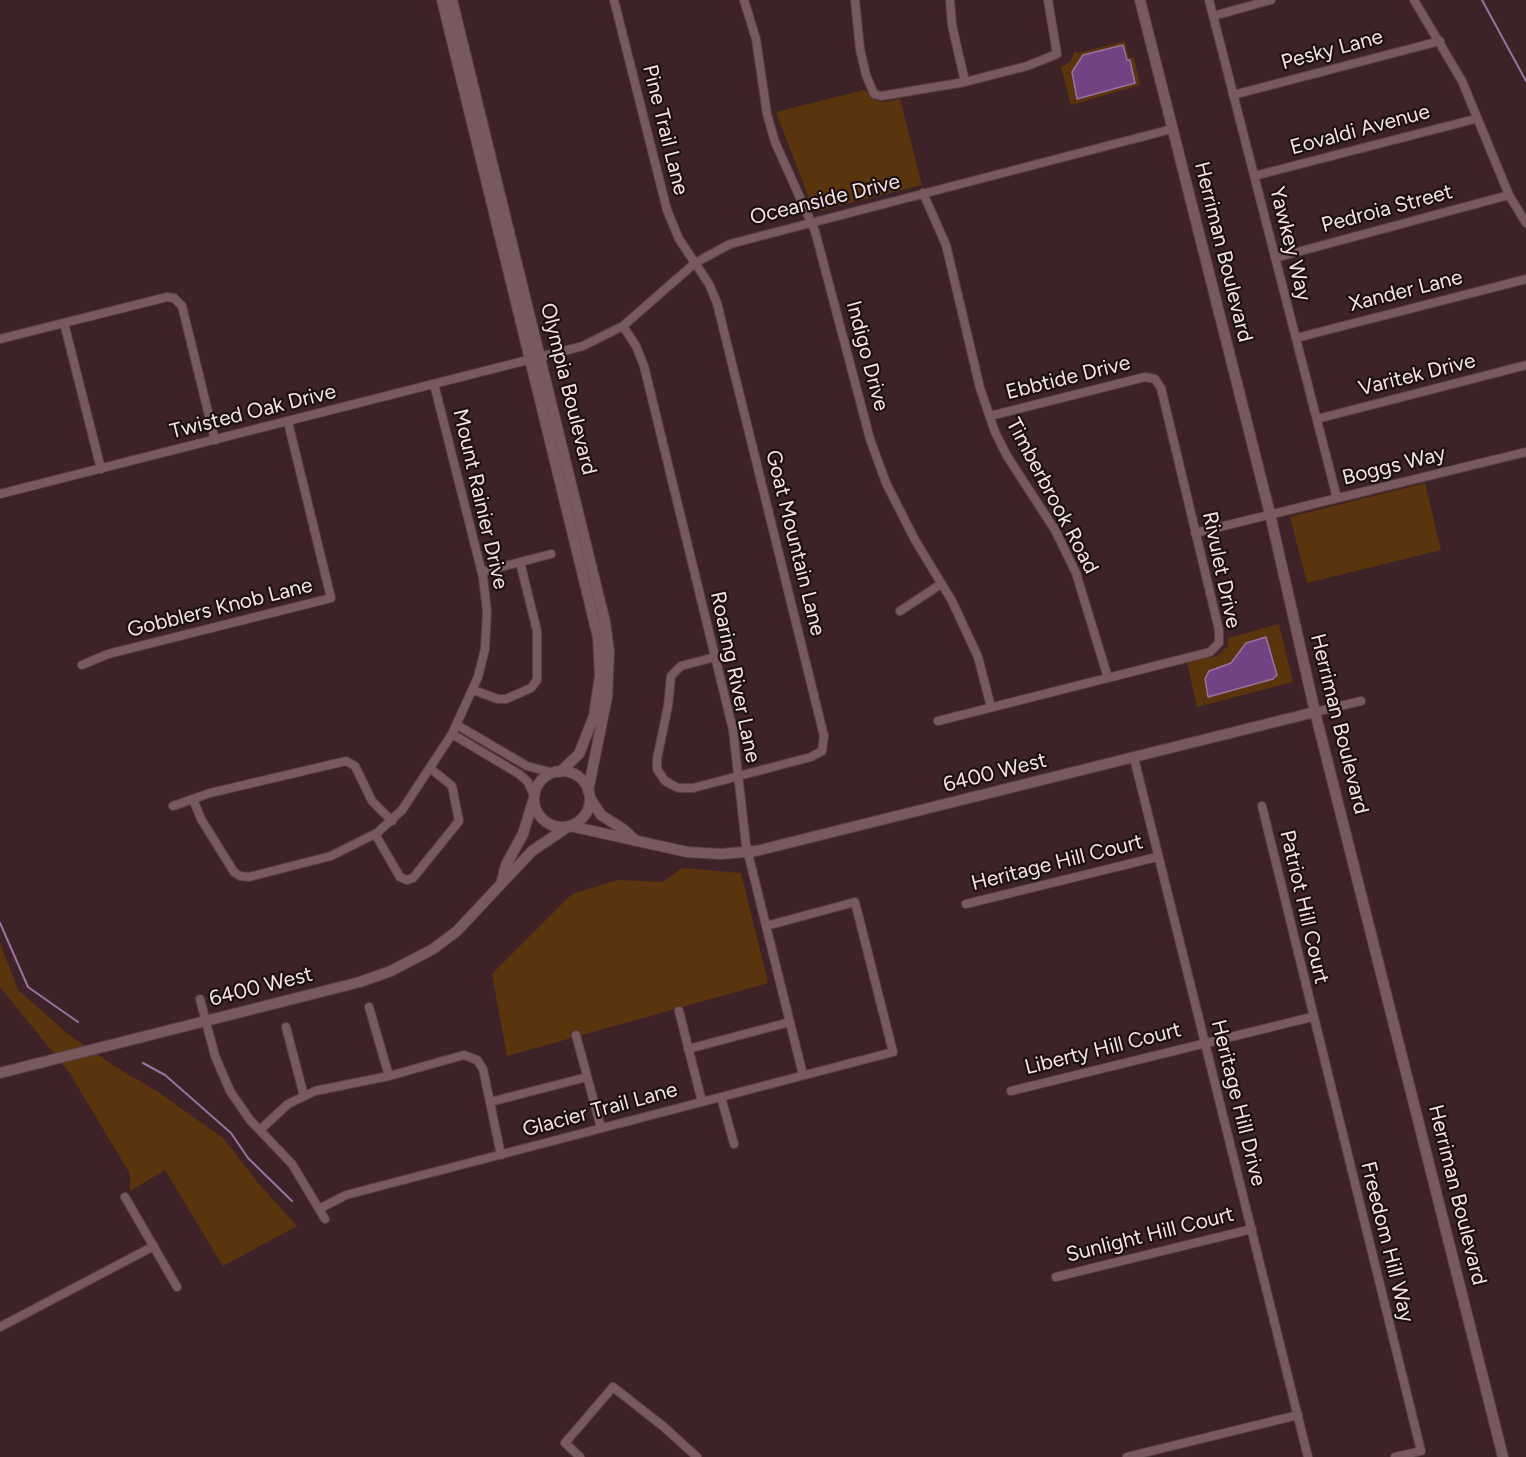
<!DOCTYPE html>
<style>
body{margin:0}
canvas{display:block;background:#3d2327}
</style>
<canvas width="1526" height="1457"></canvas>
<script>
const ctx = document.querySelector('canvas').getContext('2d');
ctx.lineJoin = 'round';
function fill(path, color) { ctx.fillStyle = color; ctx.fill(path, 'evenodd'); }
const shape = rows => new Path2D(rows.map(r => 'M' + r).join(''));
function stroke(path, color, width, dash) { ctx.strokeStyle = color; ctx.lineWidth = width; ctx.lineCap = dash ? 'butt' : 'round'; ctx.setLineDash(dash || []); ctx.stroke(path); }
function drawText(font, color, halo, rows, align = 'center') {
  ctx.font = font + ' Figtree,sans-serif'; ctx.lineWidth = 4.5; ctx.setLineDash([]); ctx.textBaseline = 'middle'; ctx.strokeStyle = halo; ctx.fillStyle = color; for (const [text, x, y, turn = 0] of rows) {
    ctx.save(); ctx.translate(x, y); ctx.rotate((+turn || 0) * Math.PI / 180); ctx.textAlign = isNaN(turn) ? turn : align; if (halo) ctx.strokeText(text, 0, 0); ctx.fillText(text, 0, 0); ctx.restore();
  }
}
fill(shape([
 [1125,41,1129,58,1134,57,1140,85,1071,105,1061,67,1071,61,1075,51,1078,53],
 [864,90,877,101,885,102,900,99,922,185,817,211,809,204,810,201,776,112],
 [1425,483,1441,550,1307,583,1290,517],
 [1279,624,1293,682,1197,707,1187,662,1217,656,1228,646,1228,638],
 [682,868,741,873,768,983,507,1056,492,974,572,894,618,880,663,882],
 [0,943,18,990,68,1034,114,1066,158,1092,223,1138,259,1184,297,1226,223,1266,165,1170,130,1191,130,1174,69,1072,0,987]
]), '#59340c');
const water = shape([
 [1123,45,1127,60,1130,60,1135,83,1077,99,1072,72,1083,55,1123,45],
 [1266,637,1277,675,1273,679,1208,697,1205,679,1209,671,1231,663,1246,643,1266,637]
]);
fill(water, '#714382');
stroke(water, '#9973a0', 1.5);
stroke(shape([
 [1482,0,1526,81],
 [0,923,28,987,78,1022],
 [143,1063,165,1075,231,1133,248,1158,292,1201]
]), '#9973a0', 2);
const minor = shape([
 [614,0,667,210,679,239,709,284,717,303,824,736,822,751,811,757,693,788,678,788,665,781,657,769,657,759,668,706,671,676,681,666,715,657],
 [744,0,756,39,767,114,775,142,815,231,870,439,886,483,915,540,952,601,978,657,991,707],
 [855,0,860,49,866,75,874,94,881,96,965,82,1027,66,1057,54,1048,0],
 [950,0,952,25,965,82],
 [1209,0,1337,498],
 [1414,0,1462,81,1509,195,1526,223],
 [1213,16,1271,0],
 [1233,95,1440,41],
 [1254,176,1475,119],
 [923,193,946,245,980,388,995,432,1007,456,1055,530,1076,573,1108,678],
 [1275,258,1509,195],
 [64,323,101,469],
 [623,326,636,346,644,366,733,730,746,845,803,1075],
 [1296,338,1526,279],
 [0,339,167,297,174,298,182,306,215,440],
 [1317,419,1526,365],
 [0,494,583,346,623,326,695,263,730,244,1172,129],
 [1195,533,1526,452],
 [482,572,551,554],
 [900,611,941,584],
 [82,665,108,654,331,598,288,422],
 [473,690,498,699,506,699,531,688,537,680,537,631,520,562],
 [1315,712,1361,701],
 [938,721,1210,652,1219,643,1219,630,1161,388,1155,379,1145,377,1133,380,990,416],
 [457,725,527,766,554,773],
 [452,734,519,774,528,782,534,796],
 [1134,758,1308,1457],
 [193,799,201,819,234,872,240,876,249,877,331,856,377,833,402,810,452,734,478,677,485,649,487,611,483,577,434,384],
 [173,806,210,793,346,761,355,766,372,801,392,821],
 [1262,806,1421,1451,1395,1457],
 [375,834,400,877,407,880,413,878,459,821,452,786,430,768],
 [966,904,1157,857],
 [200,999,215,1056,230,1091,250,1120,292,1164,325,1219],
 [369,1007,389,1076],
 [679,1011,702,1102],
 [286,1027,304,1096],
 [576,1035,601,1128],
 [688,1049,790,1022],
 [1011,1091,1312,1017],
 [721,1097,734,1144],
 [490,1102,587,1077],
 [260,1130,288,1104,315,1091,389,1076,464,1055,477,1060,483,1069,501,1155],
 [125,1197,177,1287],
 [319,1209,346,1195,893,1052,855,902,766,926],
 [1056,1277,1252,1229],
 [0,1327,154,1246],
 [580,1457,565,1443,613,1387,664,1427,697,1457],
 [1127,1457,1298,1415]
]);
const tertiary = shape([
 [442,0,598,637,600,676,594,716,579,754,560,772],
 [452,0,605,622,609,652,607,697,588,791],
 [1140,0,1270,514,1315,712,1503,1457],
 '534 799a28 28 0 1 1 56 0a28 28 0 1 1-56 0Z',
 [590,798,601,815,623,829,636,841],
 [570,826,687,852,721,854,756,851,1315,712],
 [502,881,506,865,523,834,533,801],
 [0,1073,360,982,391,971,433,949,457,931,532,851,569,826]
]);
stroke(minor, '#563f43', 10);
stroke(tertiary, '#563f43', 12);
stroke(minor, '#785a5e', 8);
stroke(tertiary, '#785a5e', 10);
drawText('21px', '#f6e3e6', '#1c1012', [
 ["Pesky Lane",1332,50,-15],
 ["Pine Trail Lane",665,130,76],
 ["Eovaldi Avenue",1360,130,-15],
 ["Oceanside Drive",825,200,-14],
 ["Pedroia Street",1387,209,-15],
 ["Yawkey Way",1290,244,76],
 ["Herriman Boulevard",1223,252,76],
 ["Xander Lane",1406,291,-14],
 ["Indigo Drive",867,356,75],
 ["Varitek Drive",1417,375,-14],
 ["Ebbtide Drive",1068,378,-14],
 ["Olympia Boulevard",568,389,76],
 ["Twisted Oak Drive",253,412,-14],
 ["Boggs Way",1394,466,-14],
 ["Timberbrook Road",1052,496,62],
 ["Mount Rainier Drive",480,499,77],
 ["Goat Mountain Lane",795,543,76],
 ["Rivulet Drive",1221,570,78],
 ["Gobblers Knob Lane",220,608,-14],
 ["Roaring River Lane",735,677,78],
 ["Herriman Boulevard",1339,724,76],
 ["6400 West",995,773,-14],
 ["Heritage Hill Court",1057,863,-14],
 ["Patriot Hill Court",1304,907,77],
 ["6400 West",261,987,-14],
 ["Liberty Hill Court",1103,1049,-14],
 ["Heritage Hill Drive",1238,1103,76],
 ["Glacier Trail Lane",600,1110,-15],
 ["Herriman Boulevard",1457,1195,76],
 ["Sunlight Hill Court",1150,1235,-14],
 ["Freedom Hill Way",1387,1242,76]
]);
</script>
